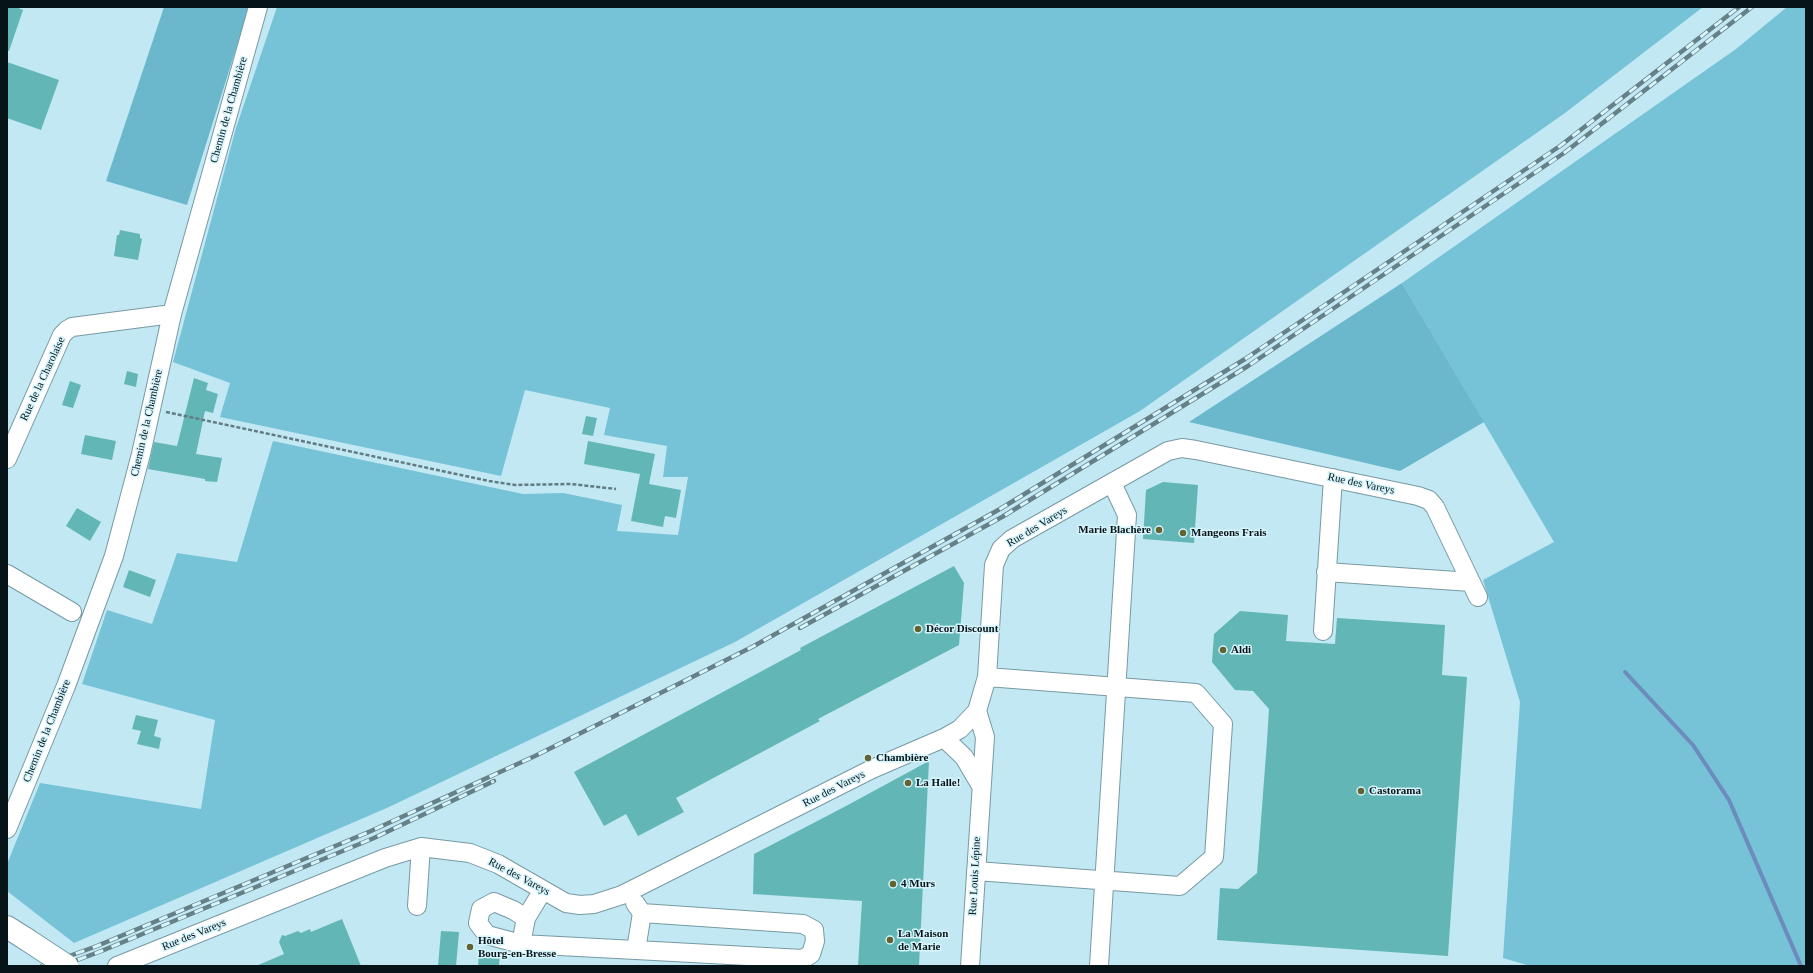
<!DOCTYPE html>
<meta charset="utf-8">
<style>
body{margin:0}
#map{position:relative;width:1813px;height:973px;overflow:hidden;background:#c2e8f3;font-family:"Times New Roman",serif}
canvas{display:block}
.frame{position:absolute;inset:0;border:8px solid #061418;pointer-events:none}
</style>
<div id="map">
<canvas width="1813" height="973"></canvas>
<div class="frame"></div>
</div>
<script>
const ctx = document.querySelector('canvas').getContext('2d');
ctx.lineJoin = 'round';
function fill(path, color) { ctx.fillStyle = color; ctx.fill(path, 'evenodd'); }
const shape = rows => new Path2D(rows.map(r => 'M' + r).join(''));
function stroke(path, color, width, dash) { ctx.strokeStyle = color; ctx.lineWidth = width; ctx.lineCap = dash ? 'butt' : 'round'; ctx.setLineDash(dash || []); ctx.stroke(path); }
function drawText(font, color, halo, rows, align = 'center') {
  ctx.font = font + ' "Times New Roman",serif'; ctx.lineWidth = 3; ctx.setLineDash([]); ctx.textBaseline = 'middle'; ctx.strokeStyle = halo; ctx.fillStyle = color; for (const [text, x, y, turn = 0] of rows) {
    ctx.save(); ctx.translate(x, y); ctx.rotate((+turn || 0) * Math.PI / 180); ctx.textAlign = isNaN(turn) ? turn : align; if (halo) ctx.strokeText(text, 0, 0); ctx.fillText(text, 0, 0); ctx.restore();
  }
}
fill(shape([
 [277,7,1703,7,1565,113,1140,411,735,642,389,807,74,943,7,891,7,864,40,783,201,809,215,720,82,684,107,610,152,624,177,553,237,562,273,441,523,494,563,493,622,505,617,531,678,535,688,477,663,477,667,446,604,435,610,408,525,390,501,476,220,417,230,383,173,362,236,128],
 [1787,7,1806,7,1806,966,1530,966,1503,958,1520,702,1483,580,1554,542,1402,283,1736,49]
]), '#76c2d7');
fill(shape([
 [164,7,249,7,187,205,106,181],
 [1402,283,1484,422,1400,471,1189,422]
]), '#6bb8cd');
stroke(shape([
 [1625,672,1693,745,1729,800,1801,966]
]), '#6d8bbc', 4);
fill(shape([
 [7,7,16,7,23,10,9,51,7,51],
 [7,62,59,80,41,130,7,118],
 [120,230,140,234,140,238,142,239,138,260,114,256,117,235,119,235],
 [127,371,138,374,136,387,124,384],
 [194,378,208,383,206,390,218,394,213,413,205,411,196,454,222,458,217,482,205,481,205,479,148,469,154,442,177,446],
 [70,381,81,385,73,408,62,405],
 [586,416,597,418,593,436,582,434],
 [85,435,116,441,112,460,81,454],
 [588,441,655,454,649,484,681,490,676,518,665,516,663,527,631,521,640,474,584,464],
 [1163,482,1198,485,1194,543,1143,539,1146,490],
 [77,508,101,522,90,541,66,526],
 [954,566,964,583,959,645,818,719,820,721,676,798,684,812,638,836,626,814,604,826,574,772,801,650,800,648],
 [129,570,156,580,150,597,123,587],
 [1240,611,1288,615,1286,641,1335,644,1337,618,1445,625,1442,675,1467,677,1448,956,1217,940,1220,888,1238,889,1257,873,1267,741,1269,709,1253,691,1235,690,1212,662,1214,634],
 [136,715,158,720,154,736,161,738,159,749,137,744,141,731,132,729],
 [929,761,919,966,858,966,862,901,753,894,754,854,846,806],
 [342,919,361,966,256,966,284,954,279,942,282,935,285,936,298,931,301,933,310,929,311,932],
 [441,931,459,932,456,966,438,966],
 [484,952,500,953,499,966,478,966,479,954,483,955]
]), '#62b6b6');
const minor = shape([
 [7,459,62,335,67,330,72,327,172,314],
 [1326,572,1471,582],
 [7,574,72,612],
 [1323,631,1333,478],
 [944,738,964,757,981,786],
 [7,829,66,686,114,556,141,454,172,314,258,7],
 [976,871,1180,886,1214,857,1223,724,1196,693,987,677],
 [543,890,526,918,521,944,636,950,642,913,635,903],
 [417,906,421,847],
 [521,944,487,935,478,923,481,909,494,902,513,910,526,918],
 [636,950,803,959,811,954,815,941,814,930,803,924,642,913],
 [117,966,385,858,421,847,470,853,498,864,566,903,580,905,594,904,622,895,872,769,944,738,960,729,977,711,987,677,994,565,1001,549,1012,539,1168,451,1182,448,1196,450,1418,496,1429,500,1435,507,1478,597],
 [970,966,985,737,977,711],
 [1099,966,1127,515,1112,483]
]);
const major = shape([
 [7,927,26,939]
]);
stroke(minor, '#779aa4', 20);
stroke(major, '#779aa4', 24);
stroke(shape([
 [166,412,489,481,515,485,571,484,616,489]
]), '#627b83', 2.5, [4, 2]);
stroke(minor, '#fff', 18);
stroke(major, '#fff', 22);
const rail = shape([
 [800,628,1002,517,1248,366,1564,153,1752,7],
 [42,966,97,946,371,831,535,756,752,647,1000,509,1245,359,1560,146,1739,7],
 [61,966,99,952,374,838,494,781]
]);
stroke(rail, '#658087', 4.5);
stroke(rail, '#d6f4fc', 3, [9]);
const majorBridge = shape([
 [26,939,67,966]
]);
stroke(majorBridge, '#779aa4', 24, []);
stroke(majorBridge, '#fff', 22);
for (const [x, y, r, color] of [
 [1159,530,4,"#626331"],
 [1183,533,4,"#626331"],
 [918,629,4,"#626331"],
 [1223,650,4,"#626331"],
 [868,758,4,"#626331"],
 [908,783,4,"#626331"],
 [1361,791,4,"#626331"],
 [893,884,4,"#626331"],
 [890,940,4,"#626331"],
 [470,947,4,"#626331"]
]) { const dot = new Path2D(); dot.arc(x, y, r, 0, 2 * Math.PI); ctx.fillStyle = color; ctx.fill(dot); stroke(dot, '#d6f4fc', 1.5); }
drawText('11px', '#061418', '#d6f4fc', [
 ["Chemin de la Chambière",229,110,-74],
 ["Rue de la Charolaise",43,379,-65],
 ["Chemin de la Chambière",147,423,-77],
 ["Rue des Vareys",1361,484,12],
 ["Rue des Vareys",1037,527,-31],
 ["Chemin de la Chambière",47,731,-68],
 ["Rue des Vareys",834,789,-27],
 ["Rue Louis Lépine",975,876,-87],
 ["Rue des Vareys",519,877,28],
 ["Rue des Vareys",194,935,-22]
]);
drawText('bold 11px', '#061418', '#d6f4fc', [
 ["Marie Blachère",1151,530,"right"],
 ["Mangeons Frais",1191,533],
 ["Décor Discount",926,629],
 ["Aldi",1231,650],
 ["Chambière",876,758],
 ["La Halle!",916,783],
 ["Castorama",1369,791],
 ["4 Murs",901,884],
 ["La Maison",898,934],
 ["de Marie",898,947],
 ["Hôtel",478,941],
 ["Bourg-en-Bresse",478,954]
], 'left');
</script>
